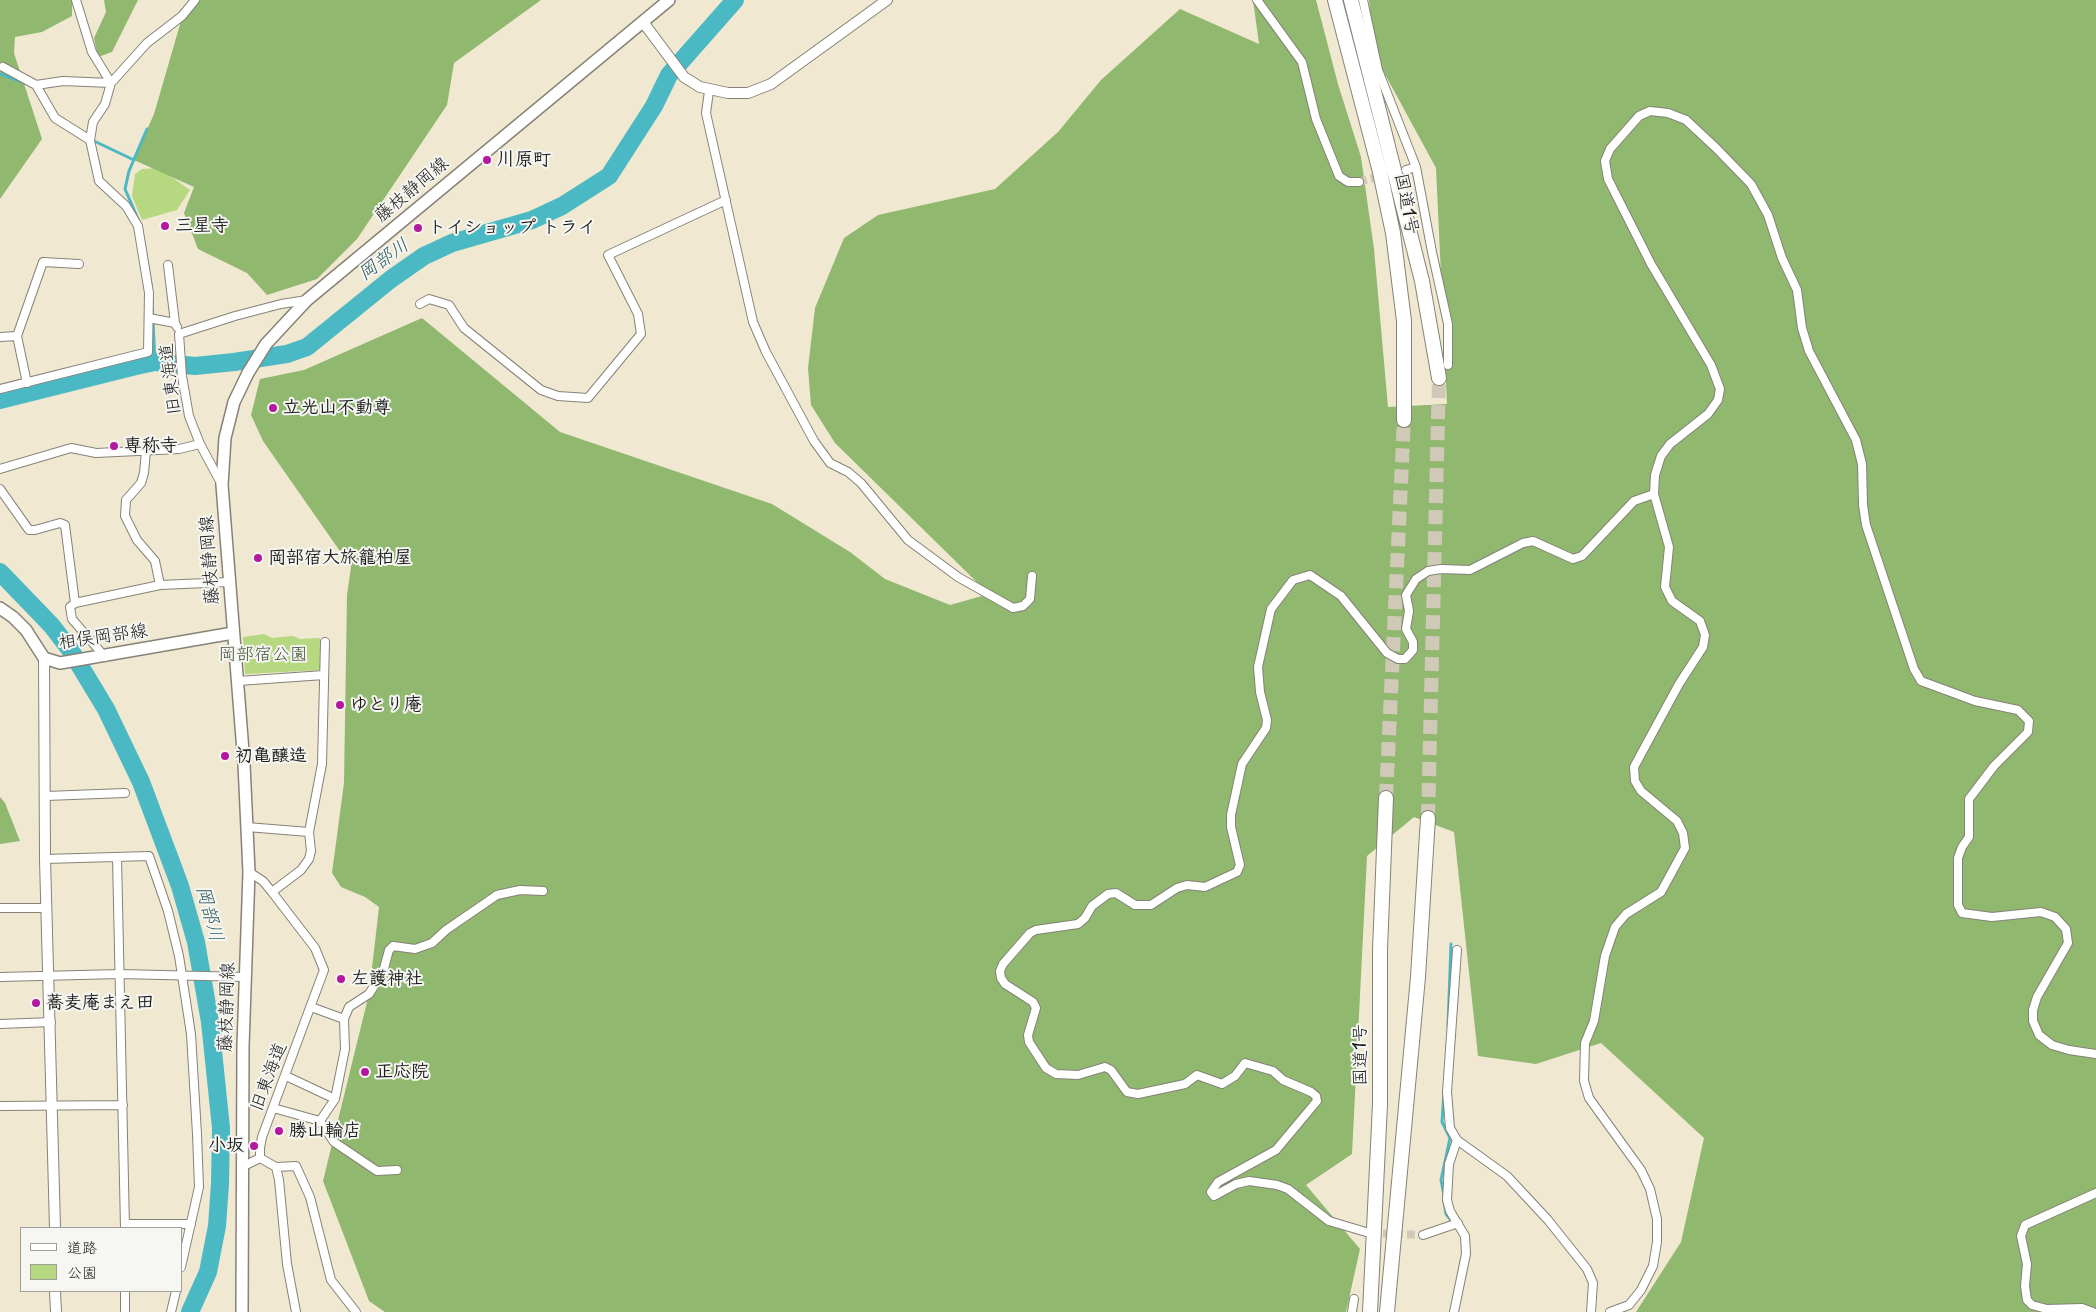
<!DOCTYPE html>
<meta charset="utf-8">
<style>
body{margin:0}
#map{position:relative;width:2096px;height:1312px;overflow:hidden;background:#f1e8d2;font-family:"Playpen Sans","Klee One",sans-serif}
canvas{display:block}
.legend{position:absolute;left:20px;top:1227px;width:162px;height:65px;box-sizing:border-box;background:#f6f6f2;border:1px solid #9f9f9c;margin:0;padding:6px 9px;list-style:none;font-size:15px;color:#1c1c1c}
.legend li{display:flex;align-items:center;gap:10px;height:25px}
.legend b{width:25px;border:1px solid #9f9f9c}
</style>
<div id="map">
<canvas width="2096" height="1312"></canvas>
<ul class="legend">
<li><b style="height:6px;background:#fff"></b>道路</li>
<li><b style="height:14px;background:#b5d881"></b>公園</li>
</ul>
</div>
<script>
const ctx = document.querySelector('canvas').getContext('2d');
ctx.lineJoin = 'round';
function fill(path, color) { ctx.fillStyle = color; ctx.fill(path, 'evenodd'); }
const shape = rows => new Path2D(rows.map(r => 'M' + r).join(''));
function stroke(path, color, width, dash) { ctx.strokeStyle = color; ctx.lineWidth = width; ctx.lineCap = dash ? 'butt' : 'round'; ctx.setLineDash(dash || []); ctx.stroke(path); }
function drawText(font, color, halo, rows, align = 'center') {
  ctx.font = font + ' "Playpen Sans","Klee One",sans-serif'; ctx.lineWidth = 4; ctx.setLineDash([]); ctx.textBaseline = 'middle'; ctx.strokeStyle = halo; ctx.fillStyle = color; for (const [text, x, y, turn = 0] of rows) {
    ctx.save(); ctx.translate(x, y); ctx.rotate((+turn || 0) * Math.PI / 180); ctx.textAlign = isNaN(turn) ? turn : align; if (halo) ctx.strokeText(text, 0, 0); ctx.fillText(text, 0, 0); ctx.restore();
  }
}
fill(shape([
 [159,168,190,190,177,210,142,220,132,196,135,174,142,169],
 [264,634,272,638,293,636,300,639,320,638,322,670,245,674,243,637]
]), '#b5d881');
fill(shape([
 [0,0,72,0,72,16,42,32,15,37,14,53,42,139,0,199],
 [104,0,138,0,112,52,98,57,94,38,106,12],
 [189,0,541,0,454,63,447,105,357,239,317,279,267,295,247,273,198,249,184,213,194,187,134,160,154,114,181,21],
 [1253,0,1316,0,1338,84,1361,157,1374,249,1388,407,1447,404,1436,168,1374,54,1369,0,2096,0,2096,1312,1636,1312,1681,1242,1704,1138,1601,1043,1536,1064,1478,1056,1454,832,1414,817,1367,856,1352,1154,1306,1185,1360,1249,1346,1312,385,1312,369,1301,323,1181,369,994,379,907,365,897,341,887,332,873,344,783,347,595,351,567,263,441,251,415,260,379,304,370,422,318,560,432,772,504,850,552,885,579,950,605,989,594,835,443,811,405,808,368,815,308,844,238,878,215,995,189,1058,132,1101,80,1180,9,1259,44],
 [0,797,5,803,20,841,0,844]
]), '#90b86f');
stroke(shape([
 [0,74,25,83],
 [92,140,134,160],
 [138,219,125,189,129,171,147,129],
 [143,237,151,285],
 [152,301,155,362],
 [1448,1026,1451,944],
 [1444,1092,1442,1122,1450,1138,1441,1180,1444,1195],
 [1444,1201,1446,1214,1454,1224]
]), '#4ab9c3', 3);
stroke(shape([
 [0,400,136,366,155,362,195,366,234,362,287,354,307,347,391,279,424,256,452,243,532,220,562,206,609,176,654,106,669,75,735,0],
 [0,572,52,626,71,651,106,709,141,782,180,886,196,942,210,1022,221,1128,220,1184,217,1226,208,1272,190,1312]
]), '#4ab9c3', 18);
stroke(shape([
 [1359,182,1382,176],
 [1371,1233,1423,1235]
]), '#d1c9b7', 8, [8, 4]);
stroke(shape([
 [1386,798,1404,420],
 [1428,818,1439,378]
]), '#d1c9b7', 14, [14, 7]);
const minor = shape([
 [76,0,92,52,111,83],
 [1257,0,1302,62,1316,119,1339,176,1348,182,1359,182],
 [1363,0,1378,70,1416,167,1432,252,1448,324,1448,365],
 [3,67,36,85,55,118,90,140],
 [36,85,63,81,111,83],
 [709,91,706,113,753,322,766,352,814,441,830,463,848,472,861,483,908,540,958,577,1013,608,1023,606,1030,599,1032,576],
 [1406,170,1416,167],
 [168,265,175,323],
 [420,304,429,299,449,305,464,328,541,390,558,396,588,398,641,334,638,314,608,255,726,200],
 [149,318,175,323,177,327],
 [0,337,17,336],
 [27,383,17,336,43,262,79,264],
 [0,389,148,352,149,293,138,226,126,206,99,181,90,140,93,122,105,104,111,83,147,43,182,16,195,0],
 [146,451,144,473,141,483,126,500,125,516,137,540,155,561,160,585],
 [0,469,71,448,96,453,179,449,200,444],
 [222,485,200,444,189,416,182,376,179,334,235,316,281,304,307,300],
 [0,489,29,530,35,530,60,523,65,525,75,603],
 [105,657,72,619,70,607,75,603,160,585,230,582],
 [238,681,324,675],
 [46,796,125,793],
 [247,827,309,832],
 [117,857,125,1228],
 [45,859,149,856,168,911,179,956,191,1034,197,1134,199,1187,181,1267],
 [249,872,263,881,272,892,315,948,324,970,262,1137,260,1148,260,1158,276,1167,279,1180,287,1264,296,1312],
 [272,892,301,870,309,859,311,851,309,832,322,764,325,642],
 [0,908,47,908],
 [1457,950,1447,1092,1450,1128,1457,1140,1507,1176,1548,1220,1587,1269,1593,1283,1591,1312],
 [0,977,120,974,246,977],
 [311,1007,344,1019],
 [0,1024,51,1022],
 [286,1076,335,1099],
 [0,1106,123,1105],
 [273,1108,320,1121],
 [242,1167,260,1158],
 [276,1167,296,1166,310,1197,331,1280,356,1312],
 [397,1170,377,1171,334,1142,320,1121,335,1099,345,1049,344,1019,349,1007,369,994,383,972,389,950,393,946,415,949,432,943,446,930,497,895,520,890,543,891],
 [125,1224,191,1224],
 [1366,1232,1329,1221,1288,1189,1277,1185,1249,1181,1236,1184,1214,1196,1211,1192,1218,1182,1276,1150,1317,1101,1316,1096,1311,1092,1283,1080,1273,1071,1245,1063,1235,1076,1222,1084,1197,1075,1185,1084,1138,1094,1127,1092,1111,1070,1105,1067,1078,1075,1056,1074,1046,1068,1029,1042,1028,1035,1036,1008,1033,1002,1005,984,1001,978,1000,971,1003,964,1030,933,1036,930,1078,924,1085,918,1092,906,1108,894,1116,893,1135,905,1151,905,1177,888,1187,885,1205,887,1237,872,1240,865,1231,827,1231,815,1242,764,1266,728,1267,720,1260,692,1258,667,1271,609,1293,580,1310,575,1341,596,1387,653,1398,659,1405,659,1413,650,1413,642,1406,629,1409,611,1406,595,1416,579,1428,571,1441,569,1470,570,1523,543,1533,541,1573,559,1582,556,1634,501,1654,494],
 [1423,1235,1458,1223],
 [125,1312,125,1291],
 [171,1312,176,1291],
 [1352,1312,1354,1299],
 [1454,1312,1466,1254,1465,1236,1450,1211,1447,1200,1449,1164,1457,1140],
 [1610,1312,1629,1305,1641,1290,1653,1266,1657,1242,1657,1219,1650,1189,1641,1170,1589,1098,1584,1081,1585,1043,1594,1021,1605,956,1615,927,1626,914,1661,892,1685,848,1683,833,1677,821,1641,791,1635,781,1634,767,1679,684,1703,647,1705,635,1700,621,1672,601,1665,587,1669,547,1654,494,1655,475,1661,456,1670,444,1708,414,1718,400,1720,389,1711,365,1651,264,1608,179,1605,161,1610,149,1639,116,1650,111,1668,113,1686,120,1716,148,1751,184,1768,215,1782,258,1797,290,1802,328,1809,351,1856,440,1862,464,1863,505,1866,525,1914,669,1921,681,1975,701,2018,710,2029,721,2028,732,1994,766,1969,799,1969,837,1962,847,1958,858,1958,905,1962,913,1992,917,2041,912,2055,917,2066,929,2068,943,2037,997,2033,1010,2033,1021,2039,1035,2052,1045,2069,1050,2096,1054],
 [2093,1312,2082,1308,2047,1309,2032,1305,2027,1300,2025,1286,2027,1264,2021,1236,2025,1225,2096,1193]
]);
const tertiary = shape([
 [643,22,684,77,700,87,728,93,748,93,771,84,887,0],
 [44,658,45,859,55,1228],
 [55,1291,56,1312]
]);
const secondary = shape([
 [0,608,13,617,26,630,44,658,60,663,233,633],
 [242,1312,243,1046,249,872,244,764,222,485,225,438,234,402,248,373,266,344,307,300,669,0]
]);
const trunk = shape([
 [1335,0,1380,172,1393,233,1404,321,1404,420],
 [1351,0,1422,281,1439,378],
 [1370,1312,1380,1104,1380,950,1386,798],
 [1387,1312,1418,977,1428,818]
]);
stroke(minor, '#868277', 10);
stroke(tertiary, '#868277', 12);
stroke(secondary, '#868277', 14);
stroke(trunk, '#868277', 16);
stroke(minor, '#fff', 8);
stroke(tertiary, '#fff', 10);
stroke(secondary, '#fff', 11);
stroke(trunk, '#fff', 14);
for (const [x, y, r, color] of [
 [487,160,5,"#b5179e"],
 [165,226,5,"#b5179e"],
 [418,228,5,"#b5179e"],
 [273,408,5,"#b5179e"],
 [114,446,5,"#b5179e"],
 [258,558,5,"#b5179e"],
 [340,705,5,"#b5179e"],
 [225,756,5,"#b5179e"],
 [341,979,5,"#b5179e"],
 [36,1003,5,"#b5179e"],
 [365,1072,5,"#b5179e"],
 [279,1131,5,"#b5179e"],
 [254,1146,5,"#b5179e"]
]) { const dot = new Path2D(); dot.arc(x, y, r, 0, 2 * Math.PI); ctx.fillStyle = color; ctx.fill(dot); stroke(dot, '#f6f6f2', 2); }
drawText('bold 18px', '#1c1c1c', '#f6f6f2', [
 ["川原町",497,160],
 ["三星寺",175,226],
 ["トイショップ トライ",428,228],
 ["立光山不動尊",283,408],
 ["専称寺",124,446],
 ["岡部宿大旅籠柏屋",268,558],
 ["ゆとり庵",350,705],
 ["初亀醸造",235,756],
 ["左護神社",351,979],
 ["蕎麦庵まえ田",46,1003],
 ["正応院",375,1072],
 ["勝山輪店",289,1131],
 ["小坂",244,1146,"right"]
], 'left');
drawText('18px', '#1c1c1c', '#f6f6f2', [
 ["藤枝静岡線",412,190,-40],
 ["国道1号",1406,204,79],
 ["旧東海道",171,379,-97],
 ["藤枝静岡線",210,560,-94],
 ["相俣岡部線",103,637,-8],
 ["藤枝静岡線",227,1007,-88],
 ["国道1号",1361,1055,-90],
 ["旧東海道",269,1077,-69]
]);
drawText('18px', '#4a543a', '#f6f6f2', [
 ["岡部宿公園",263,655]
]);
drawText('italic 19px', '#2e5b5f', '#f6f6f2', [
 ["岡部川",384,260,-36],
 ["岡部川",209,914,75]
]);
</script>
